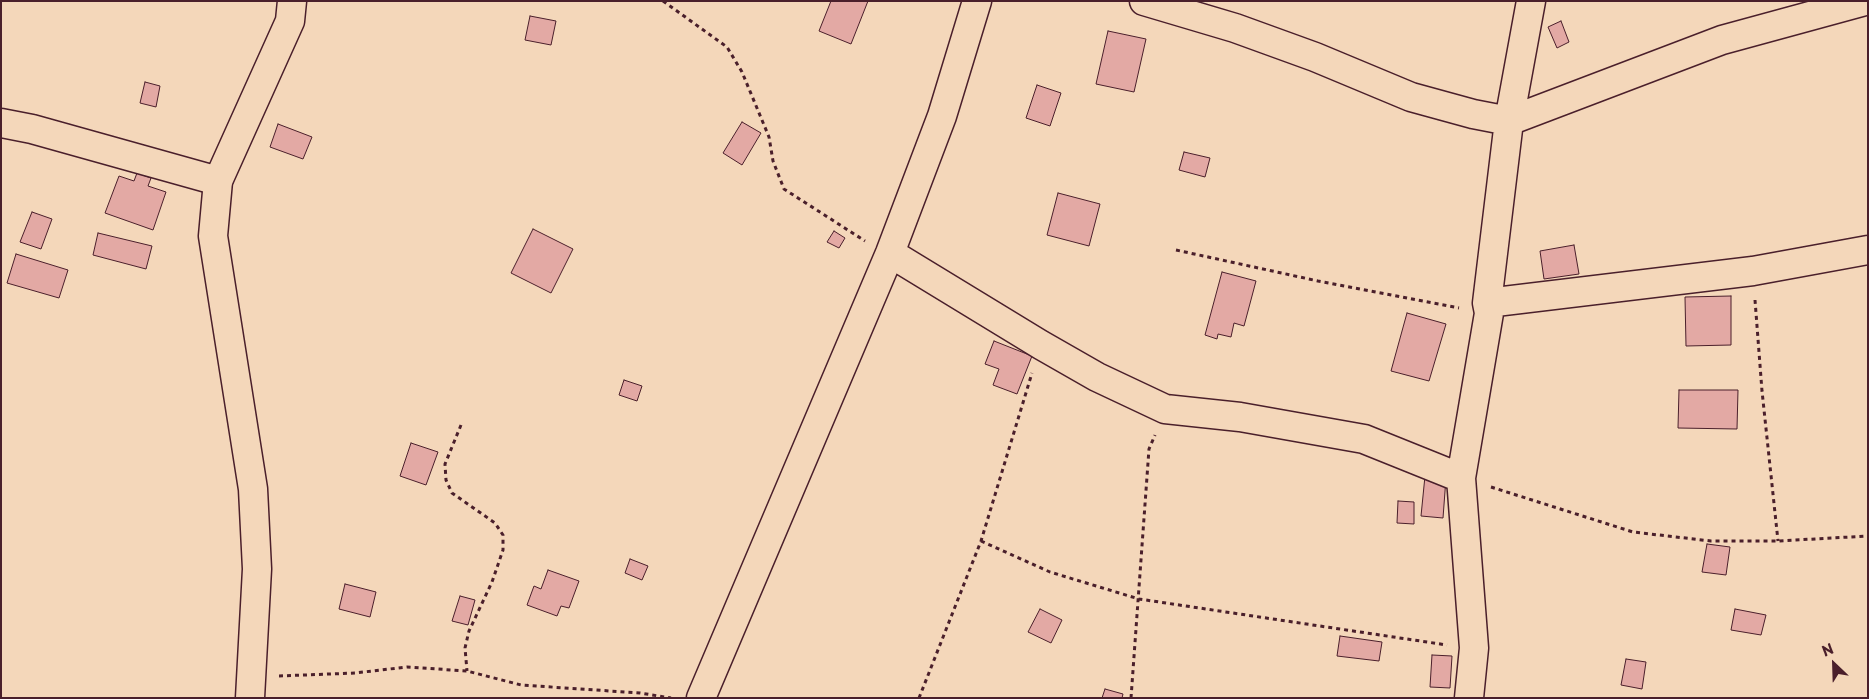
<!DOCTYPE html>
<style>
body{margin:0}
#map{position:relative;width:1869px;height:699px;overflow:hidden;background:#f4d7ba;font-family:"Playpen Sans",sans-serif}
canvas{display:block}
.frame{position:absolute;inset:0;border:2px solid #4a1f2b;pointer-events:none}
.north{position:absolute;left:1809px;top:639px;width:50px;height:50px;-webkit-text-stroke:4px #f4d7ba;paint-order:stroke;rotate:336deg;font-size:14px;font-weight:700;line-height:20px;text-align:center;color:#4a1f2b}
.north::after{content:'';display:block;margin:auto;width:18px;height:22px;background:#4a1f2b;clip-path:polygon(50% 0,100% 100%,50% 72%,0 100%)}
</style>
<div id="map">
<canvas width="1869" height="699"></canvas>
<div class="frame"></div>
<div class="north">N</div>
</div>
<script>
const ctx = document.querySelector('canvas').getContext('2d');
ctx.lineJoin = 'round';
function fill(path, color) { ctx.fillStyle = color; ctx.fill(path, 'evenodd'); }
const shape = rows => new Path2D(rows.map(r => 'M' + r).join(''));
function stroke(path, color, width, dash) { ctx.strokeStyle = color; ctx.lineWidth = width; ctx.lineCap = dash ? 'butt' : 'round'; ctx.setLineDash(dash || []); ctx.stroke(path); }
const building = shape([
 [831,1,868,1,851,44,819,31,831,1],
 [530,16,556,21,551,45,525,40,530,16],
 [1561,21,1569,42,1557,48,1548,27,1561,21],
 [1108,31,1146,39,1134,92,1096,84,1108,31],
 [145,82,160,86,156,107,140,103,145,82],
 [1037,85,1061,93,1050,126,1026,118,1037,85],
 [742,122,761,133,742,165,723,153,742,122],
 [278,124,312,137,303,159,270,147,278,124],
 [1184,152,1210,158,1205,177,1179,170,1184,152],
 [137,173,151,178,148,186,166,192,153,230,105,213,119,176,134,181,137,173],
 [1058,193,1100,204,1089,246,1047,235,1058,193],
 [32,212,52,219,41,249,20,242,32,212],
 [533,229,573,249,551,293,511,273,533,229],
 [834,231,845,238,839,248,827,242,834,231],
 [98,233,152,246,146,269,93,255,98,233],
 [1574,245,1579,274,1544,279,1540,251,1574,245],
 [16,254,68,270,59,298,7,283,16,254],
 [1222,272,1256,281,1244,326,1234,323,1231,337,1218,334,1217,339,1205,335,1222,272],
 [1731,296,1731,345,1686,346,1685,297,1731,296],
 [1407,313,1446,324,1429,381,1391,371,1407,313],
 [994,341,1032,356,1017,394,993,385,999,369,985,364,994,341],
 [624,380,642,386,637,401,619,395,624,380],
 [1679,390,1738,390,1737,429,1678,428,1679,390],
 [411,443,438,452,426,485,400,476,411,443],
 [1425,476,1446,478,1443,518,1421,516,1425,476],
 [1398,501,1414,502,1414,524,1397,523,1398,501],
 [1707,544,1730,547,1726,575,1702,572,1707,544],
 [630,559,648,566,642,580,625,573,630,559],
 [548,570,579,581,569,608,561,606,557,616,527,605,534,586,541,589,548,570],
 [345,584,376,592,370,617,339,609,345,584],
 [460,596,475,600,468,625,452,621,460,596],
 [1040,609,1062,620,1051,643,1028,632,1040,609],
 [1735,609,1766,615,1761,635,1731,630,1735,609],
 [1340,636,1382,642,1379,661,1337,656,1340,636],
 [1432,655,1452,656,1450,688,1430,687,1432,655],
 [1626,659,1646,662,1642,689,1621,685,1626,659],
 [1105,689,1123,694,1122,698,1102,698,1105,689]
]);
fill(building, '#e3a9a4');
stroke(building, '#4a1f2b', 1);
const street = shape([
 [1144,1,1235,28,1315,57,1411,97,1473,114,1509,121,1722,40,1865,1],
 [1,123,32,129,218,181],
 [890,253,1041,345,1097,377,1165,409,1240,417,1364,439,1461,478],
 [1487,303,1753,271,1868,250],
 [701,698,890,253,942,116,977,1],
 [1469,698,1474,648,1461,478,1489,313,1487,303,1509,121,1531,1]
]);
const secondary = shape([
 [250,698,257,569,253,489,213,236,218,181,290,21,292,1]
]);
stroke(street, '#4a1f2b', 31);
stroke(secondary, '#4a1f2b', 31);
stroke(shape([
 [663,1,727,47,742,72,769,137,773,161,784,189,865,241],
 [1176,250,1318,281,1459,308],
 [1755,300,1762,391,1778,541],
 [461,425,445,464,446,480,452,493,495,523,503,535,503,550,492,582,469,631,465,648,467,671],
 [1491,487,1633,532,1711,541,1778,541,1868,536],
 [981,541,1050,572,1139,599,1447,645],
 [279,676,355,673,407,667,467,671,521,685,640,693,671,698],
 [919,698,981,541,1032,373],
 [1131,698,1149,449,1155,435]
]), '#4a1f2b', 3, [4, 4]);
stroke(street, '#f4d7ba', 28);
stroke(secondary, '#f4d7ba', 28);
</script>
